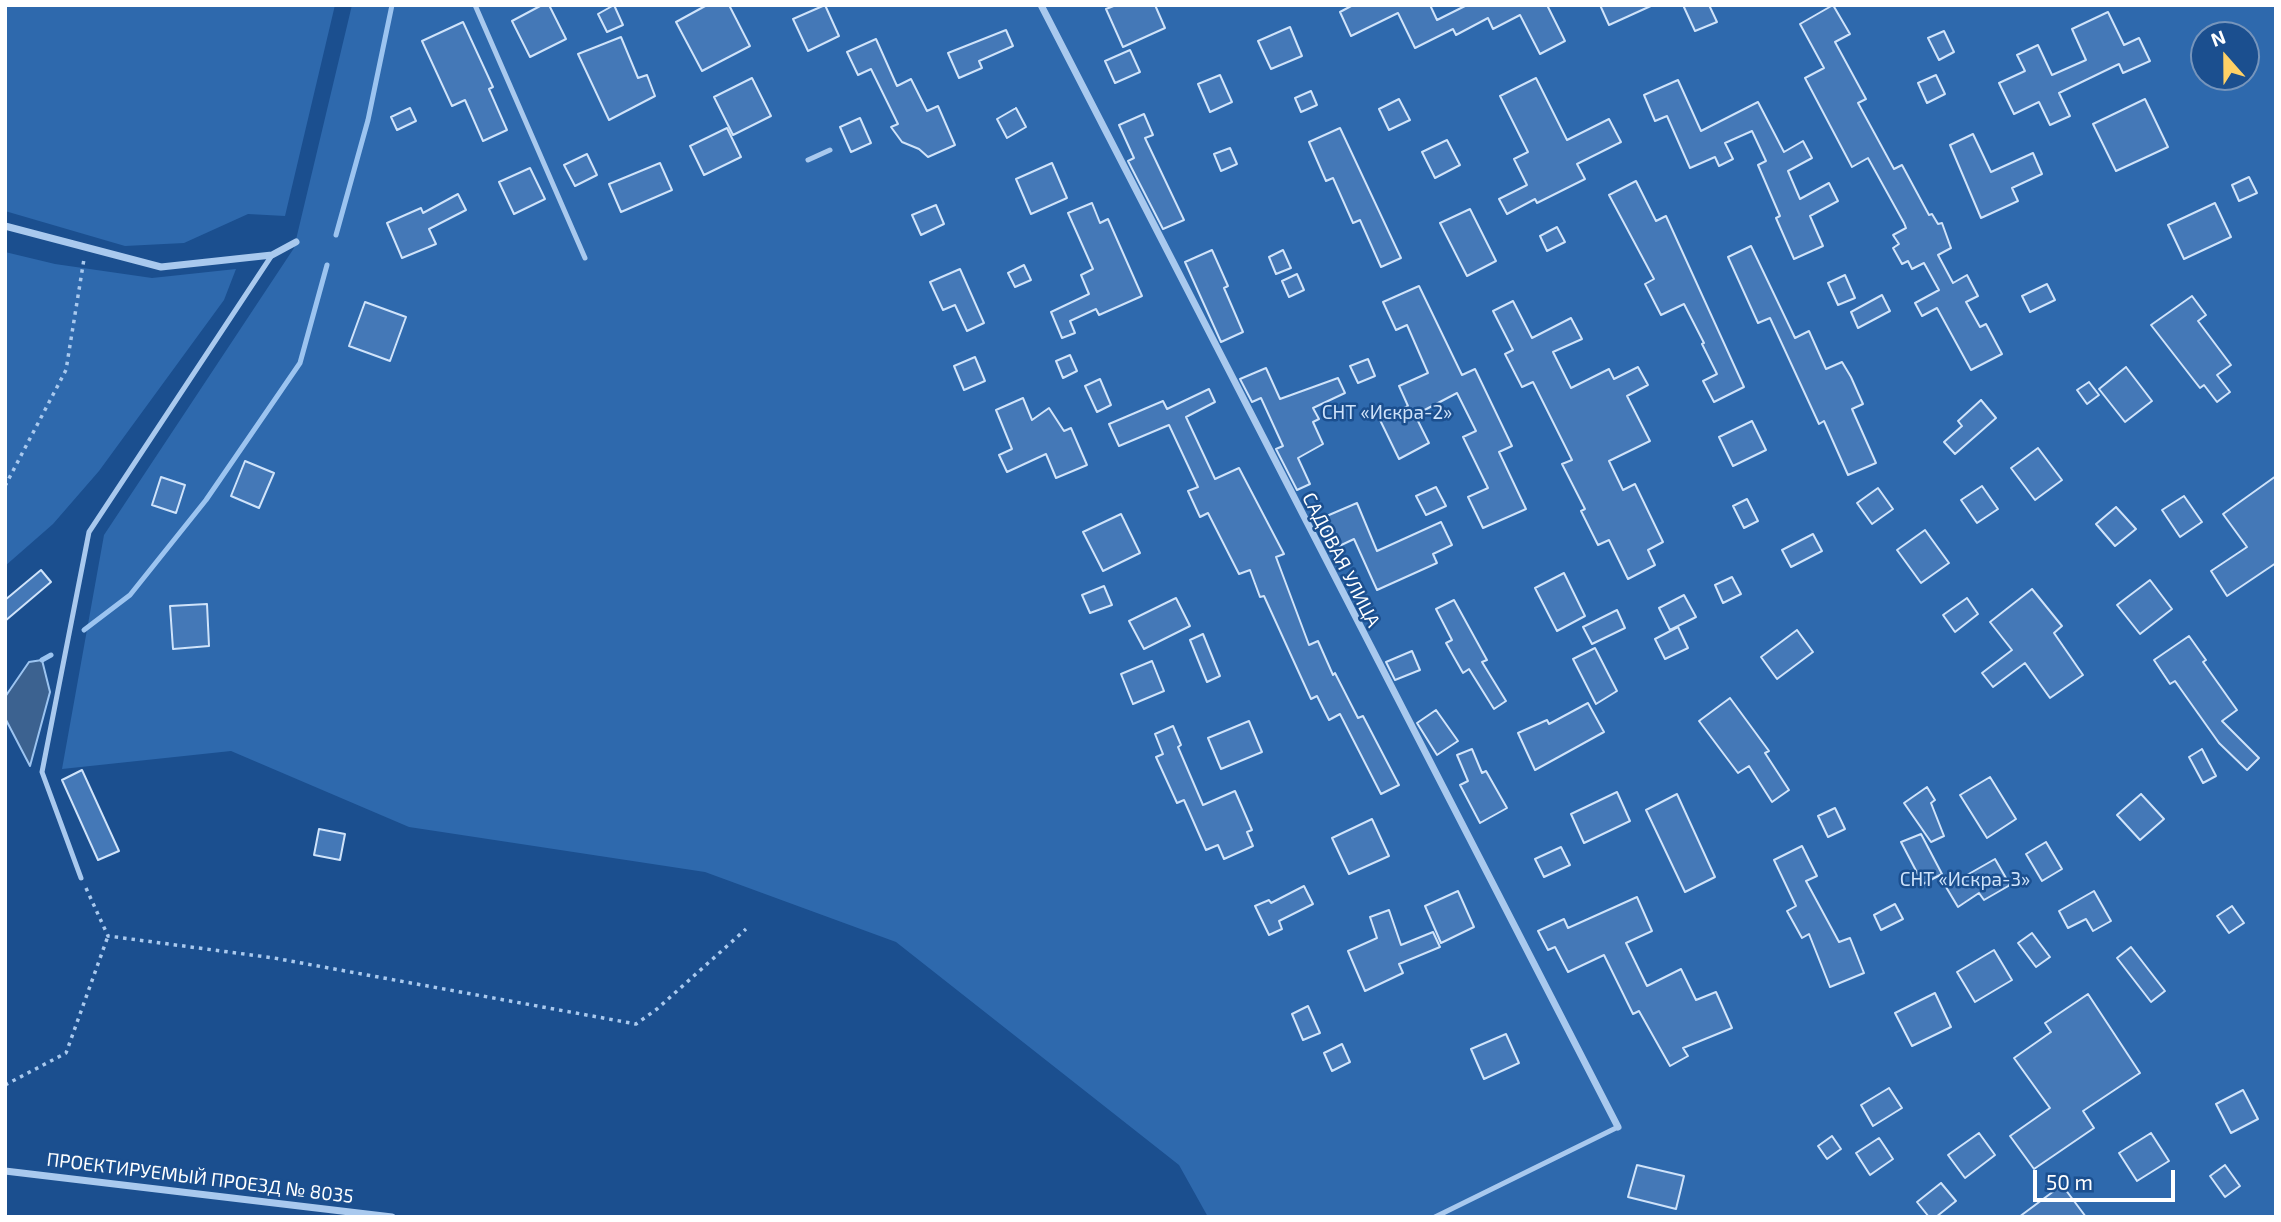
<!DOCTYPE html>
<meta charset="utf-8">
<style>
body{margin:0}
#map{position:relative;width:2281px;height:1222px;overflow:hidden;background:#1b4f8f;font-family:"Exo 2",sans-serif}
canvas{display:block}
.frame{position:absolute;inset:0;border:7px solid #fff;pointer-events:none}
.north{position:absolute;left:2190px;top:21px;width:70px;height:70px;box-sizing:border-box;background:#1b4f8f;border:2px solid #7695bc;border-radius:50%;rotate:339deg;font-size:19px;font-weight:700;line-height:28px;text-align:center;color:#fff}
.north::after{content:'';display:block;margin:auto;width:24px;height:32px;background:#ffd166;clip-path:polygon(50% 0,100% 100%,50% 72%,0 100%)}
.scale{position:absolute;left:2033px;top:1170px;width:142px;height:32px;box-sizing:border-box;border:4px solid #fff;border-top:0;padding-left:9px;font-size:21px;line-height:24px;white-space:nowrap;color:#fff;-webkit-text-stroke:5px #1b4f8f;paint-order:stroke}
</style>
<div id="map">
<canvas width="2281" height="1222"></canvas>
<div class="frame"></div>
<div class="north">N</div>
<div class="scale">50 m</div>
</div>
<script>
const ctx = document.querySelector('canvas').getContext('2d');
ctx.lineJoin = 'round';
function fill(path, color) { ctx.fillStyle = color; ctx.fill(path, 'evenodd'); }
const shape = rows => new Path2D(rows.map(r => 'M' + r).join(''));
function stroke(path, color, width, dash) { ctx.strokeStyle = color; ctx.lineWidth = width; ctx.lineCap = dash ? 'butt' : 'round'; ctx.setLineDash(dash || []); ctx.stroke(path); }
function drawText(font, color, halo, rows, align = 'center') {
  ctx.font = font + ' "Exo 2",sans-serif'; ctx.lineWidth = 5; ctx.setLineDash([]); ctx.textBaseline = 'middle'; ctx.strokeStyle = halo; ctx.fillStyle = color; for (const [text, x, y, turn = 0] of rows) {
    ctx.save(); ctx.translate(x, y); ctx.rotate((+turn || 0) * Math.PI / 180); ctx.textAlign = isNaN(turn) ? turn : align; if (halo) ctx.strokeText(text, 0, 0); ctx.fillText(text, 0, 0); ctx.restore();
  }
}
fill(shape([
 [5,5,335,5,285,216,248,214,184,243,125,246,5,211],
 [352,5,2276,5,2276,1217,1208,1217,1179,1165,896,942,705,872,409,827,231,751,62,769,104,535,294,248],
 [2204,35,2246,35,2246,77,2204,77],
 [5,252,55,264,152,278,236,269,224,300,99,471,53,524,5,566]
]), '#2e69ad');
const water = shape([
 [42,660,50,692,30,766,5,718,5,697,29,662,42,660]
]);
fill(water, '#3c6290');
stroke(water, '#9cc4f0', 2);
stroke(shape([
 [336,235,368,120,392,5],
 [84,630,130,595,206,500,300,363,327,265],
 [42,660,51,655]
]), '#9cc4f0', 5);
const building = shape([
 [542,5,549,5,566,39,530,57,512,21,542,5],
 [614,5,623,25,607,32,598,14,614,5],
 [707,5,729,5,750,46,702,71,676,22,707,5],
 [825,5,839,36,808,51,793,19,825,5],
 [1116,5,1155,5,1165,28,1123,47,1106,9,1116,5],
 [1353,5,1430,5,1437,20,1467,5,1547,5,1565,41,1540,54,1520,15,1493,29,1488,18,1456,35,1453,29,1415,48,1398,13,1351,36,1340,12,1353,5],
 [1600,5,1653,5,1609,25,1600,5],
 [1683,5,1709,5,1717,22,1695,31,1683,5],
 [1833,5,1850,34,1835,42,1866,99,1858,103,1894,169,1902,165,1929,215,1932,214,1938,224,1942,223,1951,248,1938,255,1953,283,1967,275,1978,296,1966,302,1980,327,1986,324,2002,354,1971,370,1937,308,1922,316,1915,303,1939,290,1924,263,1912,269,1908,261,1902,264,1893,248,1899,244,1893,235,1906,228,1904,223,1868,158,1852,167,1805,78,1824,68,1800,24,1833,5],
 [2108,12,2124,45,2139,38,2150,61,2123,73,2119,64,2059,93,2070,116,2050,125,2039,102,2014,114,1999,83,2025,71,2017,55,2038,45,2052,75,2086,60,2072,29,2108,12],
 [463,22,493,87,489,89,507,130,483,141,465,100,452,106,422,41,463,22],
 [1290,27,1302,56,1271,69,1258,41,1290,27],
 [1006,30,1013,46,979,61,982,68,959,78,948,53,1006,30],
 [1944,31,1954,52,1939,60,1928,38,1944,31],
 [621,37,638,78,647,75,655,96,609,120,578,54,621,37],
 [876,39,897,86,911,79,927,111,938,106,955,145,928,157,919,149,902,142,891,127,898,124,871,69,858,75,847,52,876,39],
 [1130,50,1140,72,1115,83,1105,61,1130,50],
 [1220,75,1232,102,1210,112,1198,84,1220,75],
 [1936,75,1945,94,1927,103,1918,83,1936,75],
 [752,78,771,116,733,135,714,97,752,78],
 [1536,78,1567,140,1609,119,1621,142,1577,164,1585,179,1537,203,1535,199,1507,214,1499,199,1527,185,1514,159,1528,152,1500,96,1536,78],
 [1678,80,1701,131,1758,102,1784,152,1803,141,1812,158,1788,171,1800,199,1829,183,1838,201,1810,216,1823,246,1794,259,1776,218,1780,216,1758,165,1766,161,1752,131,1725,143,1733,159,1719,166,1715,157,1690,168,1667,116,1655,121,1644,95,1678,80],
 [1311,91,1317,105,1301,112,1295,98,1311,91],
 [1399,99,1410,120,1389,130,1379,109,1399,99],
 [2145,99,2168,147,2116,171,2093,124,2145,99],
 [410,108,416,121,397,130,391,117,410,108],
 [1016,108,1026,127,1007,138,997,119,1016,108],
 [1144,114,1153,135,1145,138,1184,220,1163,229,1128,161,1134,158,1119,125,1144,114],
 [860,118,871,143,851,152,840,127,860,118],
 [727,128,741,157,704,175,690,146,727,128],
 [1340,128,1401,258,1381,267,1360,220,1353,223,1333,178,1326,181,1309,142,1340,128],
 [1973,134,1991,172,2033,153,2042,174,2012,188,2018,201,1981,218,1950,145,1973,134],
 [1447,140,1460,165,1435,178,1422,152,1447,140],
 [1230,148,1237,164,1221,171,1214,154,1230,148],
 [587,154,597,175,575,186,564,165,587,154],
 [660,163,672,190,621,212,609,184,660,163],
 [1052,163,1067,198,1031,214,1016,179,1052,163],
 [530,168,545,199,514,214,499,182,530,168],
 [2249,177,2257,193,2239,201,2232,185,2249,177],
 [1636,181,1656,221,1666,216,1744,387,1714,402,1703,381,1717,374,1702,344,1704,343,1684,304,1661,315,1645,284,1654,279,1609,195,1636,181],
 [458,194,466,210,429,229,436,244,402,258,387,223,421,208,423,213,458,194],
 [1092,203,1100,223,1108,219,1142,296,1099,315,1096,309,1070,321,1075,333,1062,338,1051,312,1089,294,1081,275,1093,269,1068,213,1092,203],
 [2215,203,2231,237,2184,259,2168,225,2215,203],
 [936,205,944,224,921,235,912,215,936,205],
 [1470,209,1496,261,1467,276,1440,223,1470,209],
 [1557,227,1565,242,1547,251,1540,236,1557,227],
 [1751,246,1795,338,1809,331,1826,369,1842,362,1851,377,1863,404,1852,409,1876,463,1848,475,1824,421,1819,424,1770,318,1758,323,1728,257,1751,246],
 [1212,250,1228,286,1224,288,1243,332,1221,342,1185,262,1212,250],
 [1283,250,1291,268,1276,274,1269,257,1283,250],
 [1024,265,1031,280,1015,287,1008,273,1024,265],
 [960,269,984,323,967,331,955,305,943,310,930,282,960,269],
 [1297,274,1304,290,1289,297,1282,281,1297,274],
 [1845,275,1855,298,1838,305,1828,283,1845,275],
 [2047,284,2055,300,2030,312,2022,296,2047,284],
 [1419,286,1462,375,1475,369,1512,446,1499,452,1526,509,1483,528,1468,497,1488,488,1463,437,1476,431,1457,393,1415,415,1429,443,1399,459,1380,420,1408,406,1399,386,1428,373,1407,325,1396,330,1383,302,1419,286],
 [1882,295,1890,311,1858,328,1851,312,1882,295],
 [2192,296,2206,315,2198,321,2231,365,2217,375,2230,392,2217,402,2204,385,2200,388,2151,325,2192,296],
 [1513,301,1532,338,1571,318,1582,339,1553,352,1571,388,1609,369,1614,379,1638,367,1648,385,1627,396,1650,441,1609,461,1623,490,1635,484,1663,542,1648,550,1655,565,1628,579,1609,540,1598,545,1581,511,1585,509,1562,464,1572,460,1533,382,1522,387,1505,354,1513,350,1493,311,1513,301],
 [365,302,406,317,390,361,349,346,365,302],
 [1070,355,1077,371,1063,378,1056,361,1070,355],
 [975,357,985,381,964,390,954,366,975,357],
 [1368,359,1375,376,1358,383,1350,366,1368,359],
 [2126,367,2152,401,2125,422,2099,389,2126,367],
 [1266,368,1280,399,1338,378,1345,393,1313,408,1319,419,1313,422,1323,444,1298,458,1310,484,1297,490,1276,449,1283,446,1261,398,1252,402,1240,379,1266,368],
 [1100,379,1111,405,1097,412,1085,386,1100,379],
 [2089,382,2099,395,2087,404,2077,390,2089,382],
 [1209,389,1215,402,1186,417,1215,479,1239,468,1284,554,1276,557,1309,645,1318,641,1333,675,1335,673,1358,718,1363,716,1399,785,1381,794,1340,714,1329,720,1317,696,1311,699,1264,596,1260,597,1250,570,1239,574,1208,513,1200,517,1188,491,1198,487,1169,425,1119,446,1109,424,1163,401,1167,409,1209,389],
 [1023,398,1032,420,1049,408,1064,431,1071,428,1087,465,1056,478,1046,454,1007,472,999,455,1012,449,996,410,1023,398],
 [1981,400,1996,418,1955,454,1944,442,1962,426,1958,421,1981,400],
 [1752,421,1766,450,1733,466,1719,437,1752,421],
 [2038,448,2062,480,2035,500,2011,468,2038,448],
 [245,461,274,473,259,508,231,496,245,461],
 [2276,476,2276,563,2227,596,2211,571,2247,547,2223,514,2276,476],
 [161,477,185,485,176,513,152,505,161,477],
 [1982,486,1998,509,1977,523,1961,500,1982,486],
 [1436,487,1446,506,1426,515,1416,496,1436,487],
 [1878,488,1893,509,1872,524,1857,503,1878,488],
 [2184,496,2202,522,2180,537,2162,510,2184,496],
 [1747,499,1758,521,1744,528,1733,506,1747,499],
 [1357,503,1377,551,1441,522,1452,545,1433,554,1437,563,1377,590,1354,539,1335,548,1322,518,1357,503],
 [2116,507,2136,529,2115,546,2096,524,2116,507],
 [1121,514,1140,553,1103,571,1083,532,1121,514],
 [1925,530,1949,563,1921,583,1897,550,1925,530],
 [1813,534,1822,551,1791,567,1782,550,1813,534],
 [41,570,51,582,5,621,5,600,41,570],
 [1564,573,1585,616,1557,631,1535,588,1564,573],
 [1732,577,1741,594,1723,603,1715,585,1732,577],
 [2150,580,2172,609,2140,634,2117,605,2150,580],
 [1104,586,1112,605,1090,613,1082,595,1104,586],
 [2032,589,2062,626,2054,633,2083,675,2050,698,2025,663,1993,687,1982,673,2012,650,1990,622,2032,589],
 [1684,595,1696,617,1670,630,1659,608,1684,595],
 [1176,598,1190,626,1144,649,1129,621,1176,598],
 [1967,598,1978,614,1955,632,1943,615,1967,598],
 [1454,600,1487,660,1482,662,1506,701,1494,709,1469,669,1463,673,1446,643,1452,640,1436,609,1454,600],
 [207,604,209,646,173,649,170,606,207,604],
 [1617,610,1625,628,1592,644,1583,627,1617,610],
 [1678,627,1688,648,1665,659,1655,639,1678,627],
 [1797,630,1813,652,1777,679,1761,657,1797,630],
 [1203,634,1220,676,1207,682,1190,640,1203,634],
 [2189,636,2206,660,2203,662,2237,710,2222,721,2259,758,2247,770,2219,743,2175,681,2170,684,2154,660,2189,636],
 [1595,648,1617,691,1596,704,1573,659,1595,648],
 [1412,651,1420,670,1395,680,1386,662,1412,651],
 [1152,661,1164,691,1133,704,1121,674,1152,661],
 [1730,698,1769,751,1765,753,1789,790,1772,802,1749,766,1738,773,1699,721,1730,698],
 [1588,703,1604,732,1535,770,1518,733,1547,720,1549,724,1588,703],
 [1436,710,1458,741,1437,755,1417,723,1436,710],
 [1249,721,1262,752,1221,769,1208,738,1249,721],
 [1173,726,1181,745,1178,747,1203,805,1235,791,1252,830,1247,832,1253,846,1224,859,1218,845,1206,850,1184,800,1177,803,1156,757,1163,754,1155,734,1173,726],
 [1472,749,1482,773,1486,771,1507,808,1480,823,1460,785,1468,781,1457,755,1472,749],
 [2202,749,2216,776,2203,783,2189,757,2202,749],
 [82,770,119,851,98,860,62,780,82,770],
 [1990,777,2016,819,1987,838,1960,795,1990,777],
 [1927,787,1935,800,1931,803,1944,836,1931,842,1904,803,1927,787],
 [1617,792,1630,821,1584,843,1571,814,1617,792],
 [1677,794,1715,877,1685,892,1646,810,1677,794],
 [2141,794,2164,819,2140,840,2117,815,2141,794],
 [1835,808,1845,829,1828,837,1818,816,1835,808],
 [1372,819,1389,856,1349,874,1332,838,1372,819],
 [319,829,345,834,340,860,314,855,319,829],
 [1921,834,1942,874,1923,884,1901,842,1921,834],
 [2046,842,2062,869,2042,881,2026,854,2046,842],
 [1802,846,1817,876,1806,881,1839,942,1850,938,1864,973,1830,987,1809,934,1802,938,1787,911,1796,906,1774,860,1802,846],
 [1561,847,1570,865,1544,877,1535,859,1561,847],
 [1995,859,2010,885,1984,900,1979,893,1958,907,1946,887,1995,859],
 [1304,886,1313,904,1279,921,1282,929,1269,935,1255,906,1269,900,1271,903,1304,886],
 [1458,891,1474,927,1441,943,1425,906,1458,891],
 [2094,891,2111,921,2093,931,2086,919,2068,928,2059,911,2094,891],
 [1637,897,1652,931,1626,943,1647,986,1681,969,1696,1000,1716,992,1732,1028,1683,1048,1688,1056,1670,1066,1639,1011,1633,1014,1604,955,1568,972,1555,947,1548,950,1538,931,1564,919,1568,928,1637,897],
 [1895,904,1903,919,1881,930,1874,915,1895,904],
 [2232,906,2244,923,2229,933,2217,916,2232,906],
 [1389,910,1401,945,1433,932,1440,947,1399,964,1403,973,1365,991,1348,951,1377,938,1370,917,1389,910],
 [2032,933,2050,957,2036,967,2018,943,2032,933],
 [2131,947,2165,991,2151,1002,2117,958,2131,947],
 [1994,950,2012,980,1975,1002,1957,972,1994,950],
 [1935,993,1951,1027,1912,1046,1895,1013,1935,993],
 [2088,994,2140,1073,2083,1111,2094,1128,2034,1169,2010,1136,2050,1108,2014,1058,2051,1032,2045,1023,2088,994],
 [1308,1006,1320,1033,1303,1040,1292,1014,1308,1006],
 [1506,1034,1519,1063,1484,1079,1471,1049,1506,1034],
 [1342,1044,1350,1062,1332,1071,1324,1053,1342,1044],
 [1889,1088,1902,1108,1873,1126,1861,1105,1889,1088],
 [2243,1090,2258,1119,2231,1133,2216,1104,2243,1090],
 [1979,1133,1995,1155,1965,1178,1948,1155,1979,1133],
 [2151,1133,2169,1161,2137,1181,2119,1153,2151,1133],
 [1832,1136,1841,1149,1827,1159,1818,1146,1832,1136],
 [1879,1138,1893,1159,1870,1175,1856,1153,1879,1138],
 [1637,1165,1684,1176,1676,1209,1628,1197,1637,1165],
 [2225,1165,2240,1186,2225,1197,2210,1176,2225,1165],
 [1941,1183,1956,1201,1936,1217,1929,1217,1917,1202,1941,1183],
 [2062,1185,2086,1217,2019,1217,2062,1185]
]);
fill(building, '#4478b7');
stroke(building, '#cfe3fa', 2);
stroke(shape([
 [5,486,66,370,84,259],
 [86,888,108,936,274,958,636,1024,657,1009,746,929],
 [5,1085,66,1053,108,936]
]), '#a9c9ee', 3.5, [3.5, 5]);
stroke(shape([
 [475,5,585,258],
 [808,160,830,150],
 [81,878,42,772,89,532,272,255],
 [1435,1217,1618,1127]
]), '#a9c9ee', 5);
stroke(shape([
 [1041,5,1618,1127],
 [5,226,161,267,272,255,296,242],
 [5,1171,392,1217]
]), '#a9c9ee', 7);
drawText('19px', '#cfe3fa', '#1b4f8f', [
 ["СНТ «Искра-2»",1387,413],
 ["СНТ «Искра-3»",1965,880]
]);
drawText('19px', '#fff', '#1b4f8f', [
 ["САДОВАЯ УЛИЦА",1341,560,63],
 ["ПРОЕКТИРУЕМЫЙ ПРОЕЗД № 8035",200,1178,7]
]);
</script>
